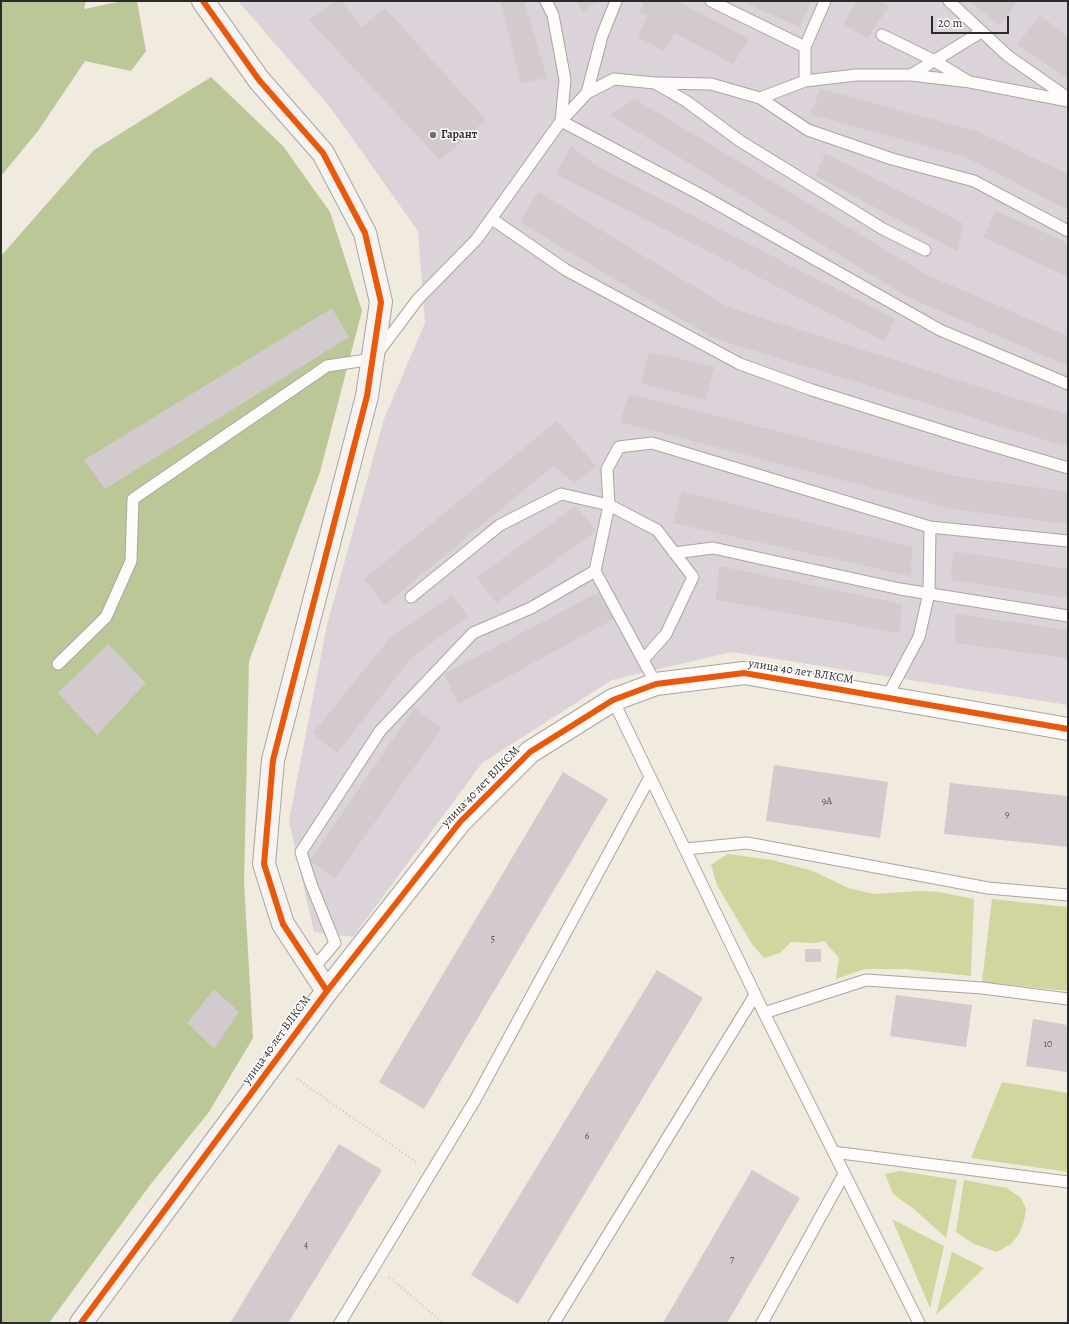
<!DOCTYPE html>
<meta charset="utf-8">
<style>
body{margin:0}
#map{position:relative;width:1069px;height:1324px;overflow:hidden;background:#f0eadf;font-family:Alegreya,serif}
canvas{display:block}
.frame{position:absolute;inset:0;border:2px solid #2b2b2b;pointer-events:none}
.scale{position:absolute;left:931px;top:16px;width:78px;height:18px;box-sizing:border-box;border:2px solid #2b2b2b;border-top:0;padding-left:5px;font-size:12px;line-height:14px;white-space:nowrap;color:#2b2b2b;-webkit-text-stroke:3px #fff;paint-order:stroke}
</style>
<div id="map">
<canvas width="1069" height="1324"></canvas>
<div class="frame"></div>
<div class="scale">20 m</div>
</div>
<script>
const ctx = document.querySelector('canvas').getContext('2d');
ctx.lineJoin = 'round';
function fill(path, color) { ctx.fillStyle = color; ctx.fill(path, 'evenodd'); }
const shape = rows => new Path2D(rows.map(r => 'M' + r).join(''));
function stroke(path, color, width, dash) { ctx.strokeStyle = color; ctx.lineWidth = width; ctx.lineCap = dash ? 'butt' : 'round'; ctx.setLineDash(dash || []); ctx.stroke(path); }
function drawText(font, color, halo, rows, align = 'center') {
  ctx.font = font + ' Alegreya,serif'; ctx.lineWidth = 3; ctx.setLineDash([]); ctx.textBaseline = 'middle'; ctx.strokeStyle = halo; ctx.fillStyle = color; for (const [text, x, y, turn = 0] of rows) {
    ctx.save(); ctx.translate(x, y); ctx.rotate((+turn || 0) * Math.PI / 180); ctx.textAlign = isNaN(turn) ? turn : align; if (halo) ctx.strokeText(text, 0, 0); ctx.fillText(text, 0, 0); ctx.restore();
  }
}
fill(shape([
 [238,1,1068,1,1068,705,732,652,612,680,482,763,353,937,314,932,289,821,327,625,384,419,425,323,418,231,330,107]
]), '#dbd2da');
fill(shape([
 [728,854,772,860,813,871,848,888,874,894,919,891,939,892,974,899,971,976,906,969,865,969,836,979,839,958,824,941,815,943,791,942,780,953,764,958,752,944,717,885,711,865],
 [992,899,1068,907,1068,991,982,982],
 [1002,1082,1068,1093,1068,1172,971,1158],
 [900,1171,957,1180,946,1238,914,1209,893,1194,885,1174],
 [964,1180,1007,1188,1021,1198,1026,1209,1024,1221,1019,1234,1011,1244,997,1252,974,1244,956,1232],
 [892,1219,944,1246,930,1308],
 [952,1252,984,1268,936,1315]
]), '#d1d69e');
fill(shape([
 [1,1,86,1,84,9,123,1,137,1,146,51,131,71,85,61,38,131,1,176],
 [211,77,283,146,330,212,362,311,320,472,249,661,244,882,253,1038,209,1112,150,1185,49,1323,1,1323,1,256,94,150]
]), '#bcc798');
fill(shape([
 [335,1,341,1,362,27,385,8,486,120,440,160,309,20],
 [500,1,524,1,547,78,521,83],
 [576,1,596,1,584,12],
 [645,1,677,1,749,39,733,64,675,33,664,51,638,37,647,16,640,12],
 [741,1,811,1,800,27],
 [857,1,881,1,889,7,867,38,843,24],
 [970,1,1016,1,1017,2,1000,26],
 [1040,16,1068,36,1068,79,1017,44],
 [821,89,979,132,1068,174,1068,210,966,157,810,114],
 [635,99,927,275,1068,336,1068,366,910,298,610,115],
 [571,146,598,167,895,319,884,341,556,174],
 [825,153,964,224,957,251,816,176],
 [538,192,728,307,1068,415,1068,447,713,338,520,222],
 [996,211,1068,243,1068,277,983,237],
 [332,308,349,337,105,489,84,460],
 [649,352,715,367,705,400,641,383],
 [629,394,955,476,1068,492,1068,524,953,509,620,422],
 [557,421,596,466,575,483,553,466,385,605,364,579],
 [682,492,912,547,911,576,673,523],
 [576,506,596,531,496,603,477,577],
 [953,551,1068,569,1068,598,951,580],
 [719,566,902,604,900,633,716,600],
 [603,590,615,618,458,704,444,674],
 [452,595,468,616,412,657,337,753,313,733,390,638],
 [955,614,1068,630,1068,658,955,643],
 [108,644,146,683,97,735,58,693],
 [414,708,442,728,335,878,310,861],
 [774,765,888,782,880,838,766,821],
 [563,772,608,799,424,1109,379,1082],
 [950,783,1068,796,1068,847,944,834],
 [805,949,821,949,821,962,805,962],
 [657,970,703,998,518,1304,471,1275],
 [214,989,239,1012,214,1049,187,1023],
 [896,995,972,1005,966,1047,890,1036],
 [1033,1019,1068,1025,1068,1072,1026,1066],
 [339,1144,382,1170,288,1323,230,1323],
 [752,1170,800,1198,727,1323,663,1323]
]), '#d3cacd');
const lane = shape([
 [546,1,553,15,565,80,561,121],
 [711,1,805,47],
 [949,1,1008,56,1068,98],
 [882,35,933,60,966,80],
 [911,75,981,32],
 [805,81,805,47,825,1],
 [656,83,711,84,760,98,808,130,892,159,974,181,1068,231],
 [587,93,602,36,616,1],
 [760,98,805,81,856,75,911,75,970,82,1068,101],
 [561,121,703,196,940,330,1068,384],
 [492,219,566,270,740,364,812,390,959,436,1068,468],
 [930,527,1068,541],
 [674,553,713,548,900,589,1068,616],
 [595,571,609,505,607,469,619,447,652,443,930,527,929,593,919,637,887,697],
 [411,597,500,525,561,494,609,505,657,530,693,577,666,634,643,660],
 [58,664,106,617,131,561,133,499,327,366,373,359,418,299,476,240,561,121,587,93,614,79,655,83,686,101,740,141,883,229,925,250],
 [613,700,764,1013,919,1323],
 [685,849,747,843,988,888,1068,895],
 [313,969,335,943,311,884,301,852,380,731,473,633,531,608,595,571,656,684],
 [764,1013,866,980,982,988,1068,999],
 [833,1152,1068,1182],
 [340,1323,475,1100,650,777],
 [554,1323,755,995],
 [762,1323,844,1174]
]);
const street = shape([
 [327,991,460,822,530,752,613,700,656,684,744,673,1068,729]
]);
const secondary = shape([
 [81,1323,327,991,283,924,264,864,273,760,367,396,381,302,365,233,323,153,259,80,203,1]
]);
stroke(lane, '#a9a69f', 13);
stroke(street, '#a9a69f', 24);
stroke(secondary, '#a9a69f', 24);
stroke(shape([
 [297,1079,416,1162],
 [389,1277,443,1323]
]), '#cccbc8', 2.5, [1, 3]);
stroke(lane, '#fdfcfa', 11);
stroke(street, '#fdfcfa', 22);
stroke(secondary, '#f7f3f0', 22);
stroke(shape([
 [203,1,259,80,323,153,365,233,381,302,367,396,273,760,264,864,283,924,327,991],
 [81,1323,327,991,460,822,530,752,613,700,656,684,744,673,1068,729]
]), '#e8590c', 6);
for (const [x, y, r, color] of [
 [433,135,4,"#706e6a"]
]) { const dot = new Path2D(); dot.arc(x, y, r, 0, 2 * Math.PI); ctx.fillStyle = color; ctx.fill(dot); stroke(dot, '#fff', 1.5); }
drawText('10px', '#555354', null, [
 ["9А",827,802],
 ["9",1007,815],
 ["5",493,940],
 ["10",1048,1045],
 ["6",587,1137],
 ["4",306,1246],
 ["7",732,1260]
]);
drawText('bold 12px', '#2b2b2b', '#fff', [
 ["Гарант",441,135]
], 'left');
drawText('12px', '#2b2b2b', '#fff', [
 ["улица 40 лет ВЛКСМ",801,672,9],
 ["улица 40 лет ВЛКСМ",481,787,-46],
 ["улица 40 лет ВЛКСМ",277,1040,-54]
]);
</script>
